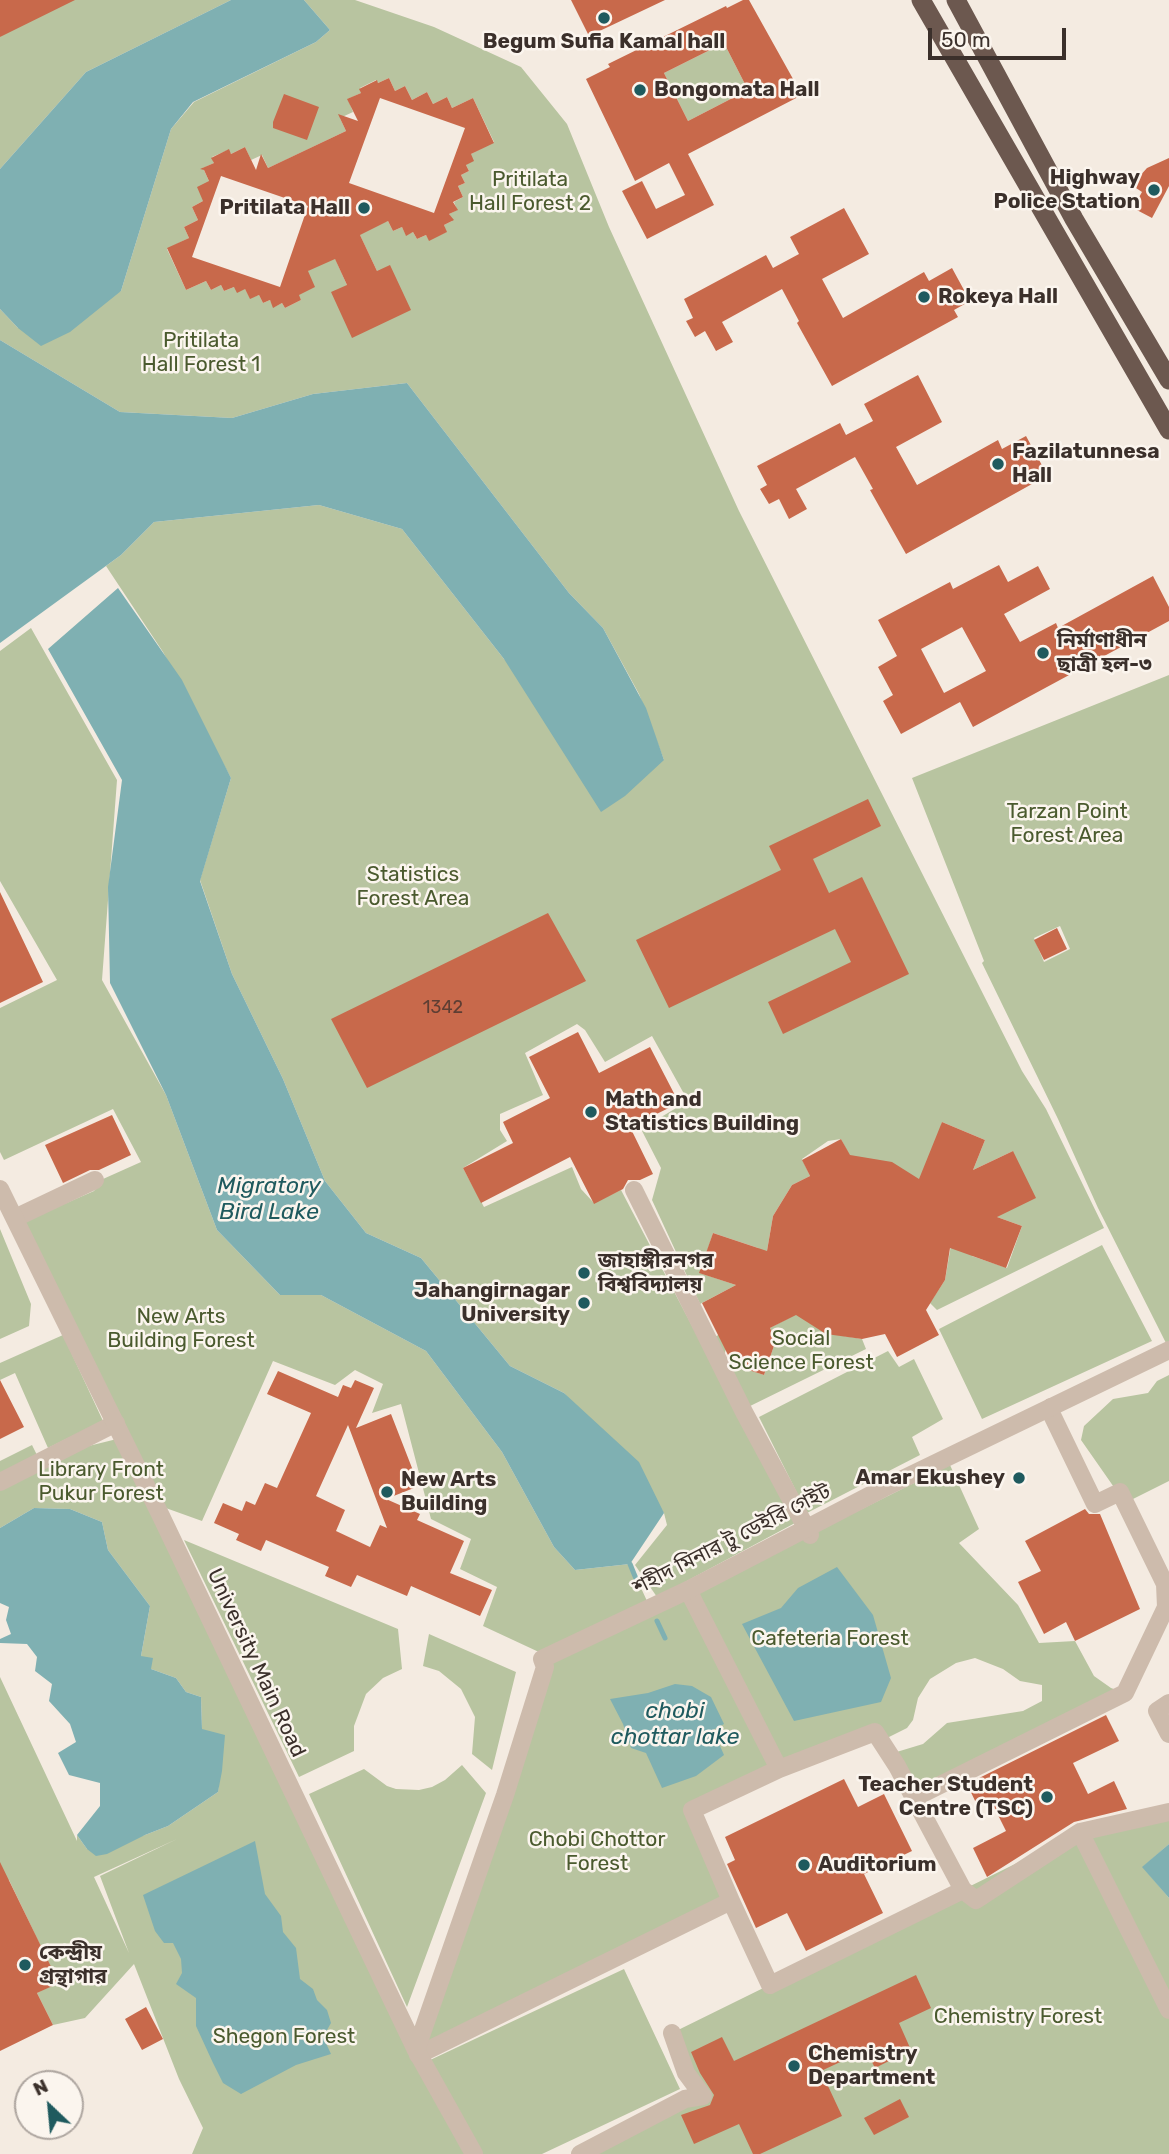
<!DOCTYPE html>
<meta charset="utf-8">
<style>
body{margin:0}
#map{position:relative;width:1169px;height:2154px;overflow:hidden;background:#f4ebe1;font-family:Rubik,sans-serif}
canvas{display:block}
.north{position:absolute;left:14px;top:2070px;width:70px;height:70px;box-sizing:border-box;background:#fbf5ee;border:2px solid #aea6a0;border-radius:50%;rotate:334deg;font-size:19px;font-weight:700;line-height:28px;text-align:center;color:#3b302b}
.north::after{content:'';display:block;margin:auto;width:24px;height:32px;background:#1f5a5e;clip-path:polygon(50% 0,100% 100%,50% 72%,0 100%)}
.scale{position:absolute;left:928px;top:28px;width:138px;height:32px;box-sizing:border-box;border:4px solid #3b302b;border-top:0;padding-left:9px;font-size:21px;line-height:24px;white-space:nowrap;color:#3b302b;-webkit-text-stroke:5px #fbf5ee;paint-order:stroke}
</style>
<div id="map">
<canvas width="1169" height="2154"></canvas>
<div class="north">N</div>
<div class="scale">50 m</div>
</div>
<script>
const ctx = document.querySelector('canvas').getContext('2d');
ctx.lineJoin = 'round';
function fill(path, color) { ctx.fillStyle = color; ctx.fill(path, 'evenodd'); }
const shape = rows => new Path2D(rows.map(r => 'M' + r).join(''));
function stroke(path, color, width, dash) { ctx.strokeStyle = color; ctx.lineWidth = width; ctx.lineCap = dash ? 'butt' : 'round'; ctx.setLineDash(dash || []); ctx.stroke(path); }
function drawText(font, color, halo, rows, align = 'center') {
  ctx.font = font + ' Rubik,"Noto Sans Bengali",sans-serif'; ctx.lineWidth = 5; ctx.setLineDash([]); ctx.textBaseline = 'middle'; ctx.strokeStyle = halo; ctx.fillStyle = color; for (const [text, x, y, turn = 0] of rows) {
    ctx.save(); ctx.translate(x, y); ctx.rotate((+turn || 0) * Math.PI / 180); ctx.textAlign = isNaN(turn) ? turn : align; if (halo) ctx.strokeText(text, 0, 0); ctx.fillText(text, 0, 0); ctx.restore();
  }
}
fill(shape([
 [12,0,231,0,86,72,0,169,0,37],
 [304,0,355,0,434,27,521,67,567,124,609,227,739,511,1022,1071,1046,1109,1104,1228,937,1310,930,1303,945,1280,951,1245,984,1223,972,1256,1007,1268,1022,1226,997,1217,1013,1151,973,1170,985,1140,942,1122,929,1193,850,1157,841,1139,828,1141,802,1159,810,1176,792,1185,773,1216,767,1251,771,1268,758,1248,713,1233,700,1273,736,1285,700,1304,652,1200,661,1168,641,1129,688,1101,652,1036,605,1062,585,1030,577,1024,525,1053,543,1095,500,1114,500,1130,507,1141,463,1168,484,1207,572,1167,581,1189,594,1203,621,1190,795,1523,657,1597,635,1565,667,1525,664,1513,564,1393,510,1366,421,1258,366,1233,325,1181,283,1079,232,974,200,880,231,778,163,652,106,566,121,555,154,522,319,505,402,529,504,659,664,760,639,694,603,628,569,593,407,383,313,394,232,418,120,412,0,340,0,309,18,328,121,291,171,129,194,102,316,42,330,30],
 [389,78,395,91,405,86,412,100,427,92,433,104,447,97,452,108,473,98,494,142,471,154,466,165,469,171,461,175,465,183,458,186,463,197,454,202,457,210,449,214,452,221,444,225,446,232,429,240,426,235,417,239,413,232,406,235,402,227,393,231,388,221,357,229,377,271,390,265,347,285,328,243,308,271,298,295,301,300,285,308,282,303,274,307,270,300,263,303,259,295,250,298,245,289,234,287,224,291,221,285,211,290,206,281,186,290,167,249,189,238,184,227,198,220,192,207,203,201,209,181,203,168,214,163,212,157,228,150,231,154,245,147,251,160,262,155,268,168,281,162,346,131,340,118,353,112,348,99,361,93,360,88,376,80,378,83],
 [724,43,748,90,688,121,664,73],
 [31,628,117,780,102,980,166,1095,217,1230,280,1295,321,1295,426,1351,502,1452,554,1547,575,1570,630,1564,647,1601,541,1653,483,1626,497,1587,460,1569,471,1539,431,1519,401,1404,372,1413,383,1384,355,1370,335,1385,273,1361,202,1521,163,1507,25,1221,94,1191,103,1179,141,1162,113,1109,4,1160,0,1152,0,1008,57,980,0,881,0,651],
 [1169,675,1169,1349,1098,1208,1058,1119,982,963,984,961,912,778],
 [1060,926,1070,949,1044,962,1034,938],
 [0,1229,31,1304,29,1326,0,1339],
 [1102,1245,1152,1341,982,1419,939,1329],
 [796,1314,826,1333,862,1339,866,1349,742,1410,708,1340,733,1328,722,1361,764,1375,776,1340,770,1328],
 [63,1335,103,1421,48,1448,15,1373,0,1380,0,1363],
 [888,1351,899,1367,914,1359,943,1419,912,1437,920,1455,807,1513,759,1417],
 [1169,1375,1169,1481,1125,1503,1081,1440,1084,1426,1113,1399,1148,1393,1157,1381],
 [121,1438,416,2050,545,1667,950,1465,979,1529,959,1543,1018,1605,1039,1643,1075,1641,1094,1676,1111,1688,1125,1693,912,1793,890,1754,923,1744,947,1723,1023,1711,1042,1701,1042,1685,1020,1681,1003,1669,975,1658,956,1663,930,1679,918,1698,913,1720,907,1728,881,1741,875,1732,693,1810,731,1901,416,2051,428,2061,624,1969,680,2089,542,2154,192,2154,203,2128,179,2079,134,1964,85,2018,53,2025,37,1993,58,1982,9,1880,0,1884,0,1677,77,1841,77,1835,87,1849,145,1835,168,1826,218,1792,219,1783,202,1729,201,1697,186,1692,176,1678,151,1669,141,1656,150,1606,108,1550,102,1522,70,1509,34,1508,0,1528,0,1483,52,1455],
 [177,1839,100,1876,129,1953,94,1877],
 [32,1445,38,1457,0,1477,0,1461],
 [184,1540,398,1629,402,1669,383,1678,366,1694,354,1726,354,1751,299,1777],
 [429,1634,516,1672,492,1770,472,1754,475,1717,461,1689,439,1671,423,1666],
 [462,1765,486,1793,407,2007,309,1794,364,1769,387,1786,396,1789,419,1790,432,1787,445,1780],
 [1169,1812,1169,1844,1143,1867,1169,1898,1169,2154,586,2154,703,2097,672,2033,1080,1832]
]), '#b8c4a0');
fill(shape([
 [231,0,304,0,330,30,316,42,193,102,171,129,121,291,70,332,41,346,18,328,0,309,0,169,86,72],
 [0,340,120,412,232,418,313,394,407,383,569,593,603,628,646,708,664,760,625,796,601,812,504,659,402,529,319,505,154,522,121,555,0,643],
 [118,588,182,680,231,778,200,881,232,974,283,1079,325,1181,366,1233,421,1258,510,1366,564,1393,639,1462,664,1513,630,1564,575,1570,554,1547,502,1452,426,1351,321,1295,280,1295,217,1230,166,1095,110,983,108,887,122,780,48,649],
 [34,1508,70,1509,102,1522,108,1550,150,1606,141,1656,153,1658,151,1669,176,1678,186,1692,201,1697,202,1729,225,1735,222,1771,218,1792,168,1826,145,1835,107,1854,96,1856,87,1849,77,1835,100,1806,100,1783,69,1775,58,1753,76,1742,70,1724,49,1701,52,1684,35,1671,37,1657,27,1644,0,1643,0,1639,11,1634,6,1620,9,1607,0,1603,0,1528],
 [837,1567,873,1615,891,1678,881,1702,794,1721,742,1624,781,1608,798,1588],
 [675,1684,692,1686,711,1697,724,1724,713,1730,724,1755,696,1776,662,1788,646,1753,631,1748,623,1724,610,1699,648,1693],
 [255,1841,265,1894,281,1916,283,1932,296,1948,300,1979,313,1989,317,2000,327,2010,331,2023,323,2037,331,2054,296,2065,241,2094,223,2083,213,2063,196,2026,196,1998,176,1984,182,1973,181,1959,173,1943,164,1943,155,1931,143,1895],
 [1169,1844,1169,1898,1142,1867]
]), '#7fb0b2');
stroke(shape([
 [630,1564,639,1586],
 [657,1621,665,1638]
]), '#7fb0b2', 5);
fill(shape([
 [0,0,75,0,0,37],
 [571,0,665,0,589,36],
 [743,0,749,0,802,95,688,154,714,205,647,239,622,191,642,181,656,209,685,195,669,163,635,181,586,79,610,67,608,64,726,6,727,8],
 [724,43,748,90,688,121,664,73],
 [389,78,395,91,405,86,412,100,427,92,433,104,447,97,452,108,473,98,494,143,471,154,474,161,466,165,469,171,461,175,465,183,458,186,463,197,453,202,458,210,449,214,454,220,444,225,447,232,429,241,426,235,417,239,413,232,406,236,402,227,393,231,388,221,360,235,377,271,390,265,411,310,352,338,331,292,347,285,335,259,308,271,315,287,299,295,301,300,285,308,282,303,273,308,270,300,263,303,259,295,250,299,245,289,237,293,234,287,224,291,221,285,211,290,206,281,186,290,167,248,189,238,184,227,198,220,192,207,203,201,197,187,209,181,204,170,200,169,214,163,211,158,229,149,231,154,245,147,256,170,261,154,268,168,346,131,338,114,358,121,347,99,361,93,359,89,377,80,378,83],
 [380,98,465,128,434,213,349,183],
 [221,176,308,206,280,287,192,257],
 [284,94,319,107,307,140,273,128,273,122],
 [1169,158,1169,186,1152,218,1133,208,1142,192,1136,188,1138,178,1147,168],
 [844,208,869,254,822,279,843,318,924,272,929,281,952,268,970,301,954,310,958,317,832,386,797,323,799,321,782,289,722,322,733,342,716,351,705,331,695,337,686,321,693,318,684,299,766,255,773,268,799,254,790,237],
 [918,375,942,422,896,447,917,485,998,440,1002,449,1026,436,1044,469,1028,478,1032,484,906,554,870,490,873,489,855,457,796,489,807,509,789,519,779,499,769,504,760,489,767,485,757,466,840,423,846,435,873,421,864,404],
 [999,565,1008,582,1038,566,1050,589,1004,614,1020,642,1056,623,1058,628,1153,576,1169,607,1169,621,973,727,960,702,901,734,883,701,893,695,878,667,897,656,878,620,950,582,953,589],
 [962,627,986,671,944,693,921,649],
 [868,799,881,826,813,859,829,893,862,877,909,974,783,1034,768,1002,851,962,835,929,669,1008,636,940,781,870,769,846],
 [0,892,43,982,0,1003],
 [548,913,586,981,367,1088,331,1019],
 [1057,928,1067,949,1044,960,1034,940],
 [578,1032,599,1073,650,1047,679,1103,630,1127,653,1174,640,1180,628,1180,623,1189,594,1204,570,1157,481,1203,463,1168,513,1143,503,1122,550,1098,529,1057],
 [112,1115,131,1155,99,1170,90,1170,63,1183,45,1145],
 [942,1122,985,1140,973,1170,1013,1151,1036,1198,997,1217,1022,1226,1006,1268,950,1248,945,1280,926,1310,939,1335,897,1357,885,1334,862,1339,826,1334,796,1315,770,1328,776,1340,764,1375,733,1365,702,1303,736,1285,699,1273,713,1233,767,1251,773,1216,792,1185,810,1176,802,1160,841,1139,850,1155,892,1162,919,1179],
 [278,1371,338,1397,343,1385,351,1388,355,1380,374,1388,356,1428,391,1414,419,1486,386,1499,420,1514,417,1520,464,1541,450,1573,492,1590,480,1616,411,1586,407,1596,357,1575,351,1587,325,1576,329,1567,266,1540,261,1551,236,1540,239,1534,214,1523,223,1503,242,1511,246,1501,255,1505,265,1483,277,1488,311,1413,267,1394],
 [348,1425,387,1528,380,1525,370,1547,336,1531,345,1510,316,1496],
 [0,1380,24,1427,0,1439],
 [1085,1509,1089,1514,1100,1514,1140,1609,1075,1641,1066,1622,1044,1634,1018,1582,1041,1571,1025,1541],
 [1106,1715,1119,1741,1073,1763,1088,1794,1114,1781,1127,1809,1074,1822,987,1877,973,1848,1006,1831,991,1801,978,1807,967,1784],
 [844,1779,858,1807,884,1794,912,1851,864,1874,883,1913,806,1951,787,1913,756,1928,727,1864,735,1860,725,1837],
 [0,1862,59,1983,37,1993,53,2025,0,2051],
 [916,1975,931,2008,899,2023,911,2050,875,2068,866,2050,821,2071,842,2116,760,2154,753,2154,739,2124,694,2144,681,2115,710,2105,714,2095,700,2073,691,2052,722,2037,734,2061],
 [146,2007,163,2039,142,2050,125,2019],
 [900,2099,909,2117,874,2135,864,2118]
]), '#c8694b');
stroke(shape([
 [634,1190,744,1412,810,1535],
 [15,1218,95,1180],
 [0,1482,116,1423],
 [688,1590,779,1769],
 [1169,1703,1157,1711,1169,1734],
 [914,1798,1125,1693,1166,1607,1165,1584,1120,1492,1095,1504,1052,1415,1051,1407],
 [1169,1812,1080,1832,1169,2010],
 [963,1890,976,1900,1080,1832],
 [418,2055,731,1901,770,1985,963,1890,897,1766,875,1732,779,1769,692,1810,731,1901],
 [580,2154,685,2099,703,2096,686,2073,672,2033]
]), '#cdbbac', 18);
stroke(shape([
 [0,1189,161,1516,416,2050,474,2154],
 [416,2050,505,1795,545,1667,542,1659,688,1590,884,1488,1169,1350]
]), '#cdbbac', 18);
stroke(shape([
 [921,0,1169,430],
 [956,0,1074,219,1169,380]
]), '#6c584f', 19);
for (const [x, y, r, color] of [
 [604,18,7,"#1f5a5e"],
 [640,90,7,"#1f5a5e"],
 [1154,190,7,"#1f5a5e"],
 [364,208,7,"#1f5a5e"],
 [924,297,7,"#1f5a5e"],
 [998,464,7,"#1f5a5e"],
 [1043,653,7,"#1f5a5e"],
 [591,1112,7,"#1f5a5e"],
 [584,1273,7,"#1f5a5e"],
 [584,1303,7,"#1f5a5e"],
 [1019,1478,7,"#1f5a5e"],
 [387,1492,7,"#1f5a5e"],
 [1047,1797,7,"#1f5a5e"],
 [804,1865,7,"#1f5a5e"],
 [25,1965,7,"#1f5a5e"],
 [794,2066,7,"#1f5a5e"]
]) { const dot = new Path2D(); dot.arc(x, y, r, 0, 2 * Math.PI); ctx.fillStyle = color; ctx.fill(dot); stroke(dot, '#fbf5ee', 2.5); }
drawText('18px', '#5e3e33', null, [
 ["1342",443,1008]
]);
drawText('bold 21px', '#3b302b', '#fbf5ee', [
 ["Begum Sufia Kamal hall",604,42,"center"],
 ["Bongomata Hall",654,90],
 ["Highway",1140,178,"right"],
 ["Police Station",1140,202,"right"],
 ["Pritilata Hall",350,208,"right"],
 ["Rokeya Hall",938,297],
 ["Fazilatunnesa",1012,452],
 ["Hall",1012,476],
 ["নির্মাণাধীন",1057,641],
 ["ছাত্রী হল-৩",1057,665],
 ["Math and",605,1100],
 ["Statistics Building",605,1124],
 ["জাহাঙ্গীরনগর",598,1261],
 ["বিশ্ববিদ্যালয়",598,1285],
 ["Jahangirnagar",570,1291,"right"],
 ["University",570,1315,"right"],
 ["Amar Ekushey",1005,1478,"right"],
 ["New Arts",401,1480],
 ["Building",401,1504],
 ["Teacher Student",1033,1785,"right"],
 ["Centre (TSC)",1033,1809,"right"],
 ["Auditorium",818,1865],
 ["কেন্দ্রীয়",39,1953],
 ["গ্রন্থাগার",39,1977],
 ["Chemistry",808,2054],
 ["Department",808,2078]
], 'left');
drawText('21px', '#4a5a2e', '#fbf5ee', [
 ["Pritilata",530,180],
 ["Hall Forest 2",530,204],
 ["Pritilata",201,341],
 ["Hall Forest 1",201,365],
 ["Tarzan Point",1067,812],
 ["Forest Area",1067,836],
 ["Statistics",413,875],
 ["Forest Area",413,899],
 ["New Arts",181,1317],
 ["Building Forest",181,1341],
 ["Social",801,1339],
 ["Science Forest",801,1363],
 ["Library Front",101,1470],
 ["Pukur Forest",101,1494],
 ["Cafeteria Forest",830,1639],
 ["Chobi Chottor",597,1840],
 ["Forest",597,1864],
 ["Chemistry Forest",1018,2017],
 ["Shegon Forest",284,2037]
]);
drawText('21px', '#3b302b', '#fbf5ee', [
 ["শহীদ মিনার টু ডেইরি গেইট",732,1540,-27],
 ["University Main Road",256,1663,65]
]);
drawText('italic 23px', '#1f5a5e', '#fbf5ee', [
 ["Migratory",269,1186],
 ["Bird Lake",269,1212],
 ["chobi",675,1711],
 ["chottar lake",675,1737]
]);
</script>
